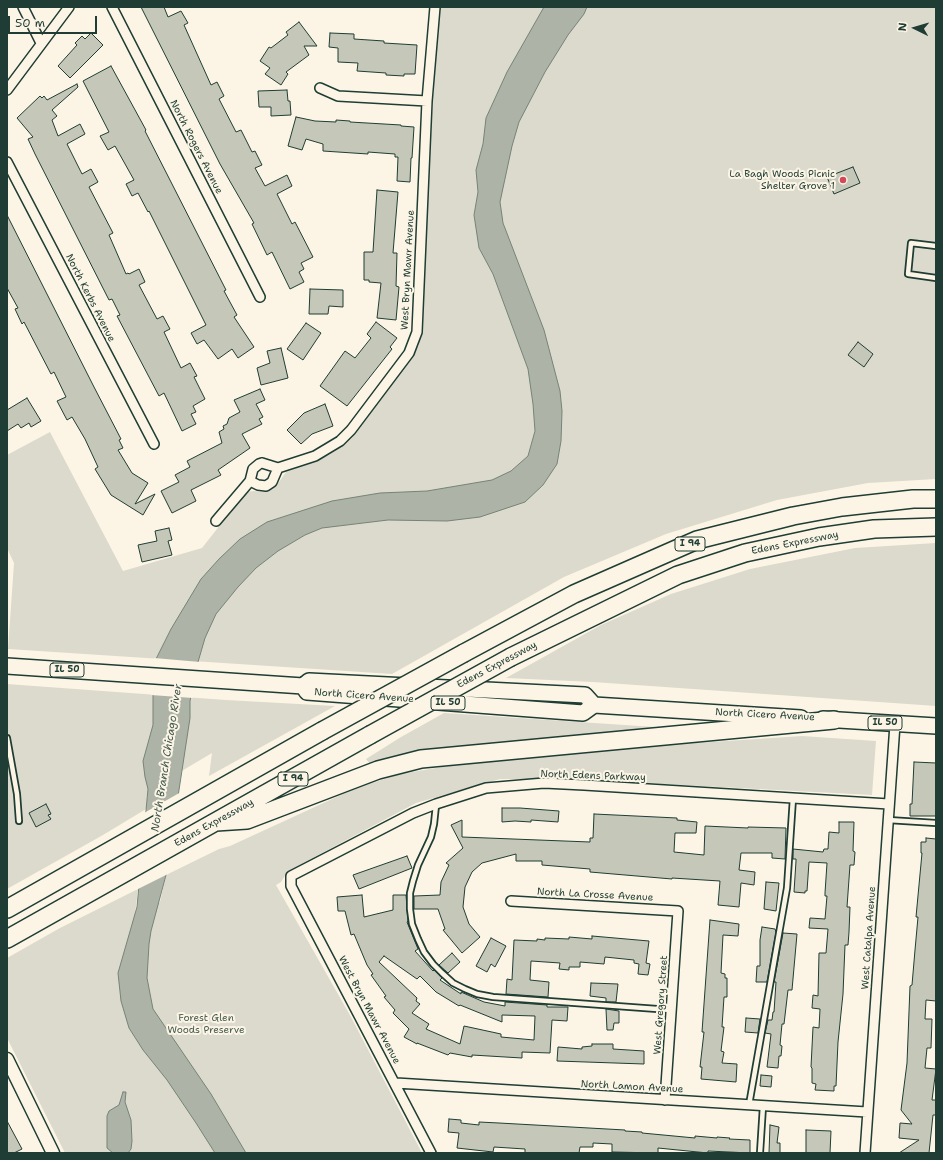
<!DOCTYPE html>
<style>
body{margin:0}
#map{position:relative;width:943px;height:1160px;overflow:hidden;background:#fcf5e5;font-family:"Shantell Sans",sans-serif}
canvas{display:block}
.frame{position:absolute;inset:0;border:8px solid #1f3d34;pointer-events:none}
.north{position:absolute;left:895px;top:8px;width:40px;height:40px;-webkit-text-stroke:3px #fcf5e5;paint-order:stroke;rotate:275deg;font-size:11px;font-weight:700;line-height:16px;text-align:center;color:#1f3d34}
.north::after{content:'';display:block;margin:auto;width:14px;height:18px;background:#1f3d34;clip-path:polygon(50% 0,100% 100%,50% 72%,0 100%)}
.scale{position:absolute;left:8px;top:16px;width:89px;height:18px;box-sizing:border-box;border:2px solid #1f3d34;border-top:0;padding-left:5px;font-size:12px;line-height:14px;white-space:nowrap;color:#1f3d34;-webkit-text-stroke:3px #fcf5e5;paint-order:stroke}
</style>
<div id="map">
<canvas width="943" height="1160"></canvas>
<div class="frame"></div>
<div class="north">N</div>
<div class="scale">50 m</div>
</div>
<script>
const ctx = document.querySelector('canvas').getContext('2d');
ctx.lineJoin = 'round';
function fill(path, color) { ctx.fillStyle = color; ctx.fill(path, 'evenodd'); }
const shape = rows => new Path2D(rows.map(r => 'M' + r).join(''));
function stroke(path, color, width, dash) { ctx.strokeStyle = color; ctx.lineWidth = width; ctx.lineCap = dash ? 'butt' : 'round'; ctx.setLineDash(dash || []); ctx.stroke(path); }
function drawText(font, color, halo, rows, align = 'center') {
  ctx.font = font + ' "Shantell Sans",sans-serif'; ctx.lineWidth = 4; ctx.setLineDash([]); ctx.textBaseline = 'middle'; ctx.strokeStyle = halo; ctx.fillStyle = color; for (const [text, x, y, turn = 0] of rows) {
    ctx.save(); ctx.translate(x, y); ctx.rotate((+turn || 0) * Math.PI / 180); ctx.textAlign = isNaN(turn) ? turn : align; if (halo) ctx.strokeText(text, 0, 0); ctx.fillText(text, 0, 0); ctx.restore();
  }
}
fill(shape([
 [438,7,936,7,936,479,868,483,777,500,666,534,564,577,392,674,8,649,14,563,7,548,7,455,50,432,123,571,202,548,242,497,247,492,254,491,263,492,270,490,277,485,286,472,329,455,342,447,352,438,402,371,419,345],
 [936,543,936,706,593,682,506,678,601,625,671,594,750,569,855,548],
 [7,684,226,700,335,706,209,776,212,753,148,791,146,809,103,835,7,889],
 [444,713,685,729,371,765,366,759,401,737],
 [802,736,876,741,872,795,567,779,500,779,416,803,288,871,281,882,276,885,351,1017,422,1153,65,1153,7,1038,7,958,60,928,138,889,135,914,160,902,166,875,219,849,230,846,343,794,369,784,400,774,442,767,492,761,666,745]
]), '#dcdacc');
const water = shape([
 [544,7,587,7,584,14,568,35,545,72,519,122,512,146,500,202,503,223,544,330,560,391,562,411,561,441,557,464,543,485,525,502,480,517,447,521,388,520,322,528,305,535,278,551,256,568,238,587,216,614,205,638,198,662,190,701,190,718,166,875,151,931,149,944,147,978,153,1009,211,1094,246,1153,215,1153,196,1123,167,1080,143,1050,129,1028,121,1001,118,973,137,907,148,789,145,777,143,761,153,725,153,695,156,659,171,629,201,579,219,559,240,539,267,522,332,501,380,493,427,491,492,480,511,471,528,456,535,431,533,404,528,369,493,274,479,248,474,215,478,192,476,170,483,144,486,118,507,72,544,7],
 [123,1092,126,1092,125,1102,131,1120,132,1141,131,1149,128,1153,113,1153,107,1148,107,1116,109,1111,119,1105,123,1092]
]);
fill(water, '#aeb3a7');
stroke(water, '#758479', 1);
fill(shape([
 [154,658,200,662,193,698,151,695],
 [181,792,168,874,136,890,144,813]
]), '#fcf5e5');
const building = shape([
 [141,7,164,7,168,17,181,11,188,23,184,25,211,85,217,82,224,96,219,99,236,132,241,130,252,152,255,151,262,165,255,168,265,186,287,175,292,186,277,194,292,224,295,222,313,257,301,263,304,269,299,272,304,282,290,289,272,252,267,255,252,224,254,223,220,164,141,7],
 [299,22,317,46,304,46,309,55,286,72,288,74,281,85,265,74,270,68,260,61,269,47,271,48,288,35,286,32,299,22],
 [91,33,103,45,70,78,58,66,77,45,75,43,82,36,85,39,91,33],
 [330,33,354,34,354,39,384,41,384,43,417,45,415,74,404,74,404,76,386,75,386,73,357,71,358,63,338,62,338,48,329,47,330,33],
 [111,66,146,130,145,131,226,290,224,291,237,315,234,317,254,347,238,358,232,349,218,359,204,340,197,344,191,333,206,325,149,211,148,212,138,193,132,196,126,184,134,180,115,146,108,150,100,136,109,132,83,81,111,66],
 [77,84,78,87,52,110,57,116,52,120,58,136,80,124,85,134,67,144,82,174,91,169,98,182,89,187,113,233,109,235,126,274,128,273,129,274,139,269,145,282,139,285,157,319,163,316,170,329,164,332,181,368,190,363,197,376,194,377,205,399,193,406,196,412,191,414,196,424,182,431,164,393,159,396,117,316,120,315,112,299,109,300,35,154,28,139,33,137,17,118,40,96,42,98,44,96,47,100,77,84],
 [287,90,288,101,290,101,291,115,271,116,271,107,259,107,258,91,287,90],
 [296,117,315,121,336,122,336,120,350,121,350,122,401,125,401,126,414,127,412,158,411,158,410,182,397,181,398,157,395,157,395,154,368,152,368,154,323,151,323,144,306,139,302,150,288,146,296,117],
 [853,167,860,183,834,194,827,177,853,167],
 [377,190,398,192,393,253,397,253,396,286,399,287,396,320,377,318,381,283,369,282,369,280,364,280,364,252,373,252,377,190],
 [7,215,94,387,121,439,119,440,123,448,118,450,132,473,148,483,135,504,155,494,143,515,111,495,95,469,98,467,85,439,72,417,67,420,57,401,66,397,54,372,51,374,24,322,22,324,15,309,18,308,7,288,7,215],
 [310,289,343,290,343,307,329,306,328,314,309,314,310,289],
 [376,322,397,338,390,347,392,349,347,406,320,386,345,351,355,358,371,338,367,334,376,322],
 [306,323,321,333,303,360,287,349,306,323],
 [858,342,873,354,864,367,848,355,858,342],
 [281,348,288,378,261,385,257,368,270,363,267,351,281,348],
 [260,389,265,400,256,404,263,417,259,419,262,424,242,434,250,448,218,470,221,475,191,490,196,501,172,513,161,491,179,482,175,475,190,467,187,461,222,443,219,432,224,429,223,426,227,424,229,418,240,412,234,400,260,389],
 [27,398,41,421,31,427,29,423,21,428,18,424,7,431,7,410,27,398],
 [325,404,333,426,312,434,301,444,287,430,304,413,325,404],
 [169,528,172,540,168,541,172,555,142,562,138,545,157,541,155,531,169,528],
 [914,762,936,763,936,816,910,816,910,804,912,804,914,762],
 [46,804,51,814,48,815,51,819,36,827,29,813,46,804],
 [502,808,520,808,559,811,558,822,531,820,531,822,515,821,502,822,502,808],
 [594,814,677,818,677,820,697,822,696,833,675,833,674,852,704,855,705,826,748,828,748,827,786,828,785,859,772,858,772,853,741,853,739,870,755,872,754,885,741,883,739,907,718,905,720,881,672,878,672,879,590,872,590,869,542,865,542,861,516,861,516,854,482,863,472,872,465,887,463,907,469,924,480,937,462,953,443,930,445,929,438,909,414,909,414,896,440,895,441,882,449,865,446,863,463,848,451,825,462,820,462,837,590,842,590,838,593,838,594,814],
 [839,822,854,822,853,851,855,852,854,865,850,865,847,907,850,907,849,932,848,945,845,945,843,994,838,1042,836,1086,834,1086,834,1091,815,1090,816,1084,812,1083,812,1068,811,1067,813,1027,819,1028,820,1009,812,1008,813,995,818,996,819,953,826,953,828,929,809,928,810,918,825,919,827,896,825,896,825,893,827,863,809,862,807,891,805,891,805,893,794,892,796,861,796,859,793,859,793,849,823,852,824,849,828,849,829,832,839,833,839,822],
 [926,838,936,839,936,1001,926,1000,925,1019,932,1019,931,1048,927,1048,925,1068,936,1069,932,1100,936,1100,936,1115,933,1115,929,1153,899,1153,919,1140,899,1138,900,1123,912,1124,901,1110,907,1063,910,986,912,985,915,950,918,917,916,917,922,853,921,853,921,842,926,842,926,838],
 [407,856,412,868,359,889,353,875,407,856],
 [766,882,779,883,776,911,764,909,766,882],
 [362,895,364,917,393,910,393,895,406,895,408,921,407,922,418,949,415,951,433,971,434,970,442,978,440,980,461,994,461,992,484,1002,505,1006,505,1002,547,1005,547,1007,568,1007,567,1021,552,1020,550,1053,522,1052,522,1058,472,1055,472,1057,450,1053,448,1055,417,1043,417,1044,404,1037,409,1029,393,1013,395,1010,384,997,386,996,371,975,373,974,367,965,354,934,351,935,345,911,338,911,337,897,362,895],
 [384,956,417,979,420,976,436,992,459,1006,460,1005,502,1022,502,1015,535,1016,534,1040,501,1037,501,1034,464,1026,460,1044,426,1029,429,1024,412,1013,420,1004,416,1001,417,998,379,962,384,956],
 [710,920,739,924,738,936,723,935,721,973,725,974,725,978,727,978,727,997,724,997,722,1027,724,1027,721,1051,724,1052,722,1063,737,1064,736,1082,701,1079,702,1067,700,1067,704,1032,702,1032,710,920],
 [762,927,775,929,776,932,767,982,756,982,757,966,760,966,760,940,762,927],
 [783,933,797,934,792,990,788,990,784,1024,782,1024,780,1045,782,1046,781,1056,779,1056,778,1068,767,1067,771,1034,765,1033,768,1020,772,1020,773,1012,774,1012,776,982,774,982,783,933],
 [592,936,649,941,646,963,650,964,648,975,638,974,639,964,634,963,634,960,605,957,604,964,580,962,580,967,569,967,569,970,559,969,560,963,531,961,530,980,549,982,548,997,506,994,507,979,512,980,514,940,537,941,537,939,545,940,545,938,569,939,569,937,592,939,592,936],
 [491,938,506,946,495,967,491,964,487,972,476,966,491,938],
 [452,953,460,962,448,973,439,965,452,953],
 [591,983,618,984,616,1002,606,1002,606,998,590,996,591,983],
 [606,1009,619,1011,619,1023,614,1023,613,1030,607,1030,606,1009],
 [746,1018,760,1019,758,1033,745,1032,746,1018],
 [592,1044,613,1044,613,1049,644,1051,644,1064,557,1061,558,1047,582,1049,582,1047,592,1046,592,1044],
 [761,1075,772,1076,771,1087,760,1086,761,1075],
 [449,1119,461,1120,461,1123,479,1125,479,1122,499,1123,625,1130,625,1131,642,1132,642,1133,695,1138,695,1136,717,1138,717,1137,730,1138,729,1139,750,1140,750,1153,708,1151,708,1153,658,1148,658,1153,612,1152,612,1144,593,1143,593,1147,580,1147,579,1153,525,1153,525,1149,494,1147,493,1152,457,1148,459,1133,448,1132,449,1119],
 [7,1121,22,1149,14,1153,7,1153,7,1121],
 [770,1125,779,1127,777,1143,780,1143,780,1153,769,1153,770,1125],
 [806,1130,831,1131,830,1153,806,1153,806,1130]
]);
fill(building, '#c5c7b9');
stroke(building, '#1f3d34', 1);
const service = shape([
 [936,246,911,243,908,274,936,278],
 [7,738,17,794,19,821],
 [436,805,434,824,431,837,418,865,413,881,410,893,410,909,412,924,418,939,424,952,433,964,442,973,453,983,465,989,477,994,493,997,671,1010],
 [888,820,936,823],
 [749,1105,787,888,793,798],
 [760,1153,763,1106]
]);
const minor = shape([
 [23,7,41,43],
 [112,7,260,297],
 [320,88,338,96,427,101],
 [7,90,69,7],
 [7,162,154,444],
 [262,463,278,468,272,482,266,486,258,485,250,481,253,469,259,464,262,463],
 [278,468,315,456,340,441,351,430,409,353,417,332,427,101,435,7],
 [216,521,250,481],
 [511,901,678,911,665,1100],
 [396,1083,867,1112],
 [431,1153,291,886,291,876,413,813,436,804,486,788,544,783,584,785,889,804],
 [865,1153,895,724]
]);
const tertiary = shape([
 [7,1059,53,1153]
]);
const primary = shape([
 [7,666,303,686,309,681,585,695,594,705],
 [303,686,307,692,583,713,594,705,801,718],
 [823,719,936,726]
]);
const motorway = shape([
 [464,653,574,594,697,540,793,516,842,507,913,499,936,499],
 [511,657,678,575,745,553,819,537,874,529,936,527],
 [216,822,247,820,378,770,421,759,834,720],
 [7,909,322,731],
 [7,939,370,735]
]);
stroke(service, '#1f3d34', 8);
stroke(minor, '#1f3d34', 12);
stroke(tertiary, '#1f3d34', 15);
stroke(primary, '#1f3d34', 18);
stroke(motorway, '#1f3d34', 20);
stroke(service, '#fcf5e5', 4.5);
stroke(minor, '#fcf5e5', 9);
stroke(tertiary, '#fcf5e5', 12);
stroke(primary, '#fcf5e5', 15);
stroke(motorway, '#fcf5e5', 17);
const motorwayBridge = shape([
 [322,731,464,653],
 [370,735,511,657]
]);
stroke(motorwayBridge, '#1f3d34', 20, []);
stroke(motorwayBridge, '#fcf5e5', 17);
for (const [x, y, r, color] of [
 [843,180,4,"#d1495b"]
]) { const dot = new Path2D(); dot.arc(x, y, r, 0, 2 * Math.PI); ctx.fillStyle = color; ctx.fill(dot); stroke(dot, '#fcf5e5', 1.5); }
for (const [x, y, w] of [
 [690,544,30],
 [67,670,34],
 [448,703,34],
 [885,723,34],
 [293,779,30]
]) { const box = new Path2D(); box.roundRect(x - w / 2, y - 7, w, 14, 3); ctx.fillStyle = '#fcf5e5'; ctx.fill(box); stroke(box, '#1f3d34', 1); }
drawText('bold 9px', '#1f3d34', null, [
 ["I 94",690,544],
 ["IL 50",67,670],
 ["IL 50",448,703],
 ["IL 50",885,723],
 ["I 94",293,779]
]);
drawText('10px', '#1f3d34', '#fcf5e5', [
 ["North Rogers Avenue",196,147,63],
 ["West Bryn Mawr Avenue",408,270,-87],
 ["North Kerbs Avenue",90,298,63],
 ["Edens Expressway",795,543,-11],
 ["Edens Expressway",497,665,-28],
 ["North Cicero Avenue",364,696,4],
 ["North Cicero Avenue",765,715,3],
 ["North Edens Parkway",593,776,2],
 ["Edens Expressway",214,823,-29],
 ["North La Crosse Avenue",595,895,3],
 ["West Catalpa Avenue",869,938,-86],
 ["West Gregory Street",661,1005,-86],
 ["West Bryn Mawr Avenue",369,1010,62],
 ["North Lamon Avenue",632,1087,3]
]);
drawText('10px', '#1f3d34', '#fcf5e5', [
 ["La Bagh Woods Picnic",835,174],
 ["Shelter Grove 1",835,186]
], 'right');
drawText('10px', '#455c52', '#fcf5e5', [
 ["Forest Glen",206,1018],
 ["Woods Preserve",206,1030]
]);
drawText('italic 11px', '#435a51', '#fcf5e5', [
 ["North Branch Chicago River",167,758,-81]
]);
</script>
